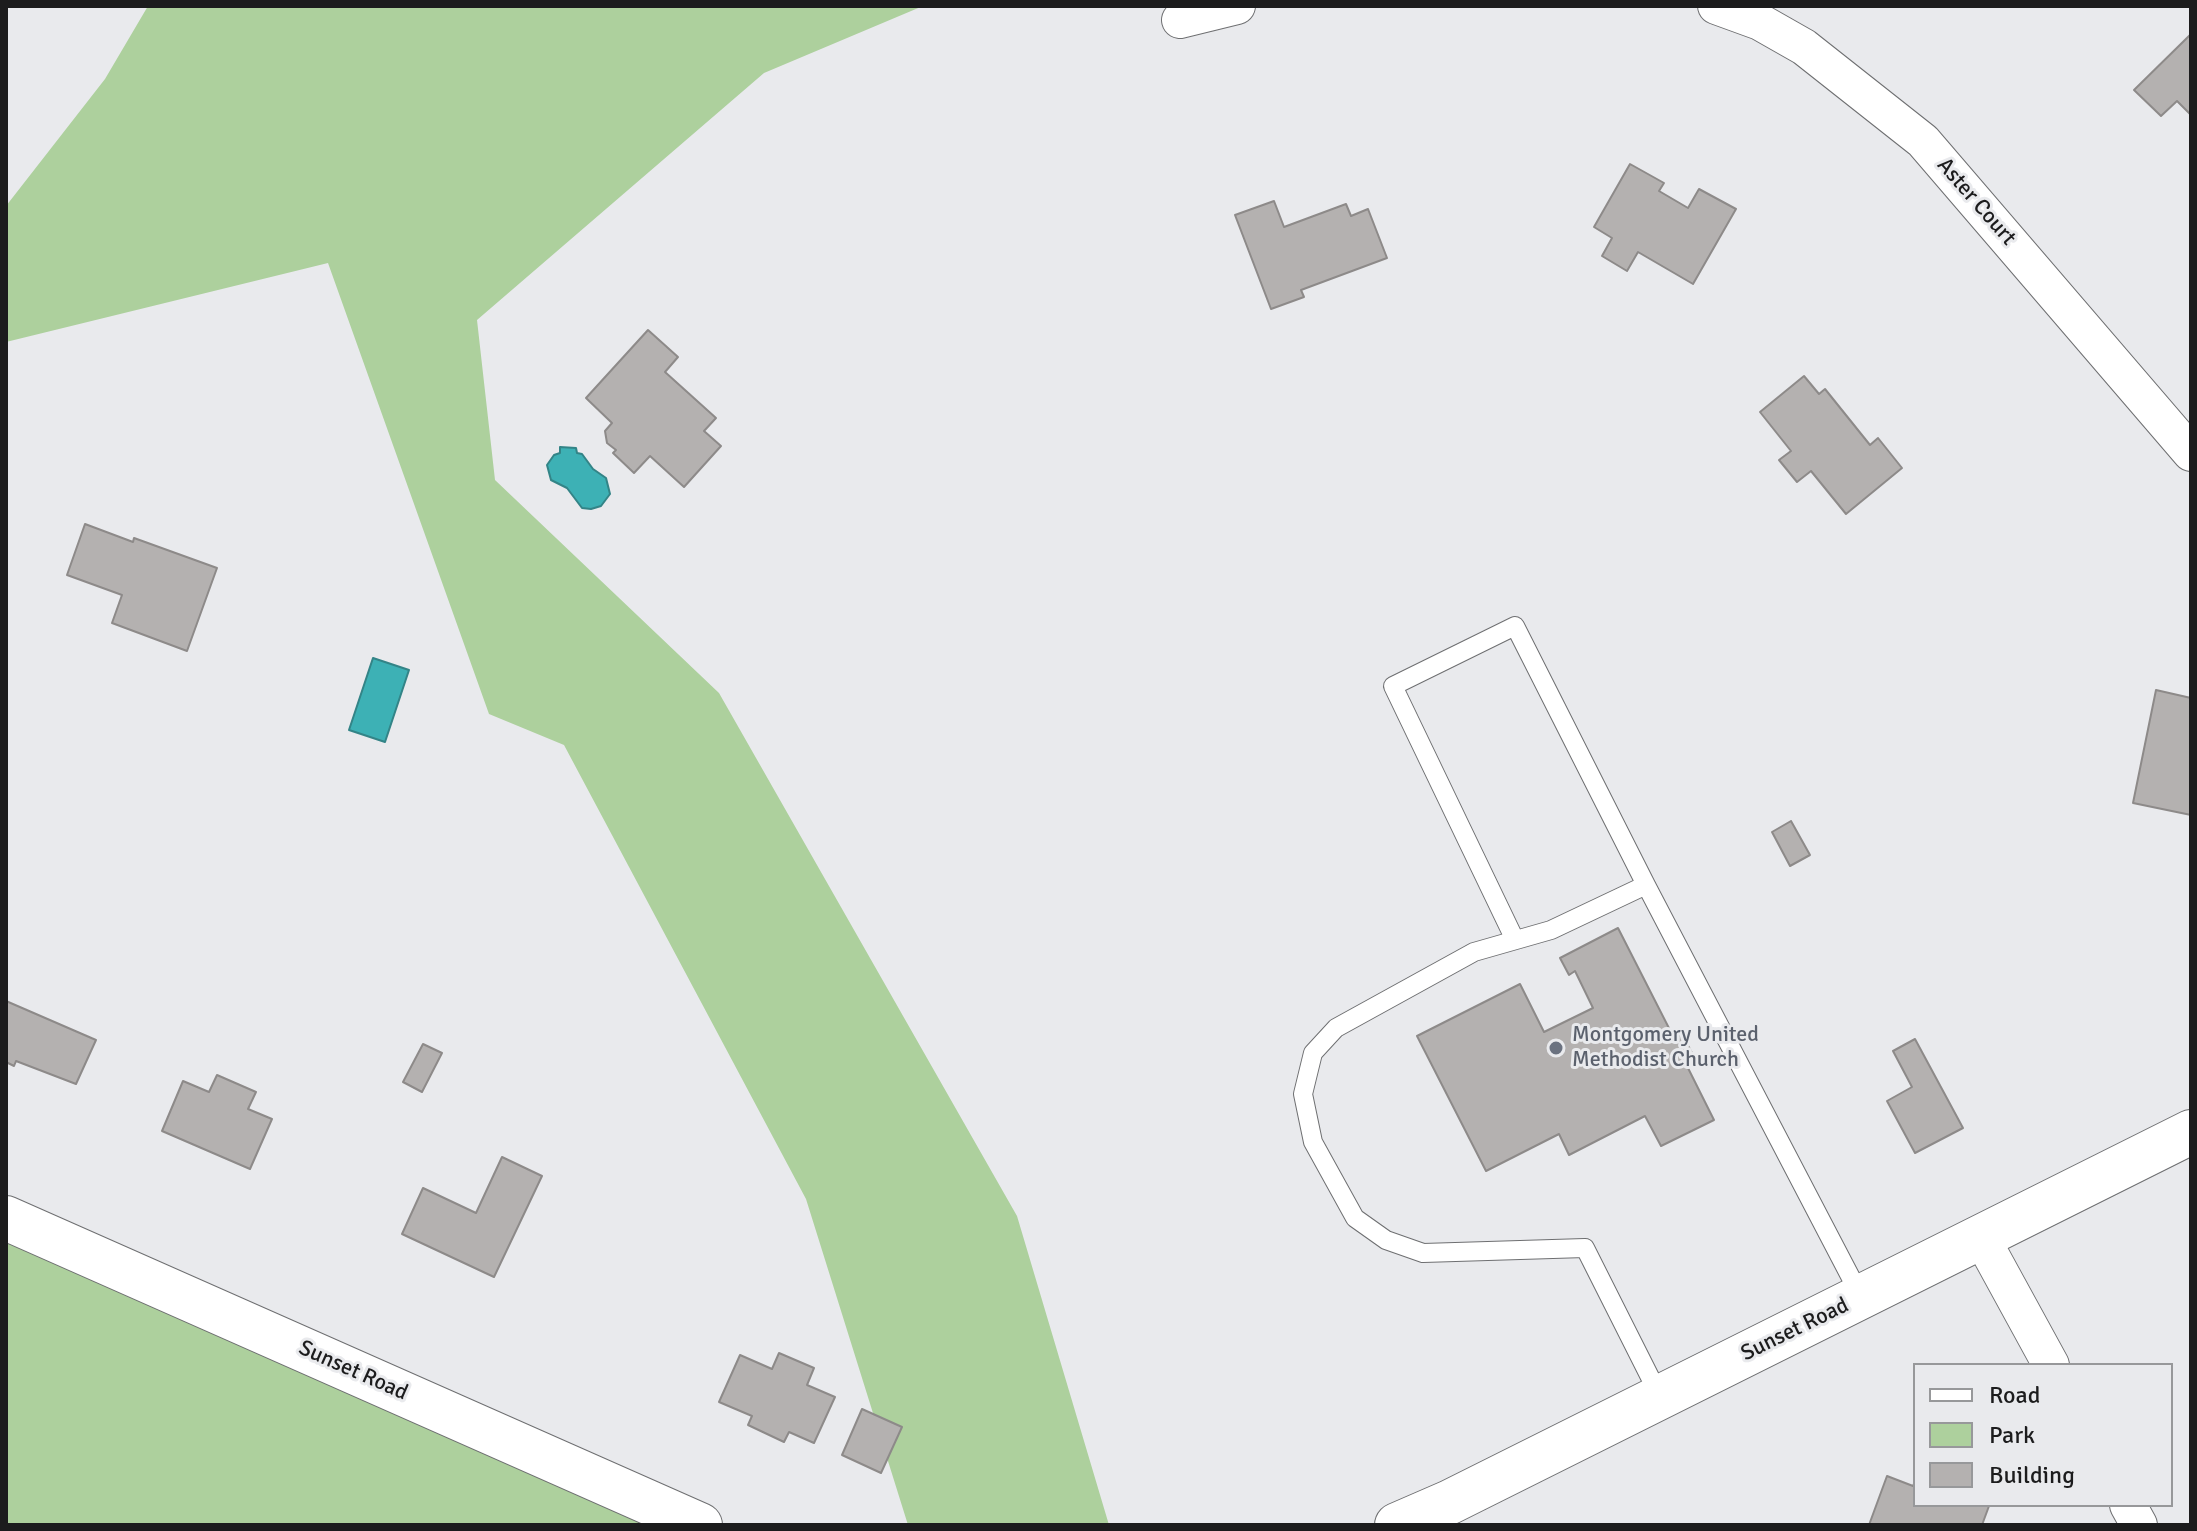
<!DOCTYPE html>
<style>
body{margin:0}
#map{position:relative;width:2197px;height:1531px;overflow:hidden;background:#e9eaed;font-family:Signika,sans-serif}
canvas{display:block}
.frame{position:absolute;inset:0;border:8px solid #1c1c1d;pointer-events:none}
.legend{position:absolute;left:1913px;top:1363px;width:260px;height:144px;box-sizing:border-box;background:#e9eaed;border:2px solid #97989a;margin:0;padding:10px 14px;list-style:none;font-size:24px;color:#1c1c1d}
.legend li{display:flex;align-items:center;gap:16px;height:40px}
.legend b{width:40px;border:2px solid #97989a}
</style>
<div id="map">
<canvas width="2197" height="1531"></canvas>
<div class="frame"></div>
<ul class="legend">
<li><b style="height:10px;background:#fff"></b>Road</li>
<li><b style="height:22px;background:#add09d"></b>Park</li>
<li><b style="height:22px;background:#b4b1b0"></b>Building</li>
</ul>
</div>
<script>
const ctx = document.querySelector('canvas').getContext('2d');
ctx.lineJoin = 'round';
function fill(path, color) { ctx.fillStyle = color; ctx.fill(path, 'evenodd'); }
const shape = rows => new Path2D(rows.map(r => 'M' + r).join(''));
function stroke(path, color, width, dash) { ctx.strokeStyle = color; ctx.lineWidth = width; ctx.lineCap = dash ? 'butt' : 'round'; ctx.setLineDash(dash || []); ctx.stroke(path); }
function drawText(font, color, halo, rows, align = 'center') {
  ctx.font = font + ' Signika,sans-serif'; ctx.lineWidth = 6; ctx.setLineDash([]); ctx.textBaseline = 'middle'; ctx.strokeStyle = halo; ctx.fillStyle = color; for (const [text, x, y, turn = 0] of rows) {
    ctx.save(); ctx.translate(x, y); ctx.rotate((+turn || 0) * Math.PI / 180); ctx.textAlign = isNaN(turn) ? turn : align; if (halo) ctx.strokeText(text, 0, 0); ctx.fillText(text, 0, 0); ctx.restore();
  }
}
fill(shape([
 [148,6,923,6,764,73,477,320,495,480,719,693,1017,1216,1109,1525,908,1525,806,1199,564,745,489,714,328,263,6,342,6,206,105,79],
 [6,1221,670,1525,6,1525]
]), '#add09d');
const water = shape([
 [560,447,576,448,577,453,582,454,593,469,606,478,610,494,601,506,591,509,582,508,567,488,551,480,547,465,554,455,560,453,560,447],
 [373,658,409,670,385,742,349,730,373,658]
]);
fill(water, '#3db1b5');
stroke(water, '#338487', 2);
const building = shape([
 [2191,34,2191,115,2177,101,2161,116,2134,90,2191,34],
 [1630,164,1664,183,1659,191,1688,208,1699,189,1736,209,1693,284,1638,252,1627,271,1602,256,1612,238,1594,227,1630,164],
 [1274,201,1284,227,1346,204,1351,216,1368,209,1387,258,1301,290,1304,297,1271,309,1235,215,1274,201],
 [648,330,678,357,665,372,716,418,704,431,721,446,684,487,650,456,634,473,613,453,616,450,607,443,605,431,612,423,586,398,648,330],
 [1804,376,1819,394,1825,389,1870,445,1878,438,1902,468,1846,514,1811,471,1797,482,1779,460,1791,451,1760,412,1804,376],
 [85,524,133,542,134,538,217,568,187,651,112,623,122,595,67,575,85,524],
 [2156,690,2191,698,2191,815,2133,803,2156,690],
 [1791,821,1810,855,1790,866,1772,832,1791,821],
 [1618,928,1674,1038,1682,1034,1694,1057,1685,1062,1714,1120,1661,1146,1645,1116,1569,1155,1559,1134,1486,1171,1417,1036,1520,984,1544,1032,1593,1008,1575,971,1569,975,1560,958,1618,928],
 [6,1001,96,1040,76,1084,16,1061,14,1066,6,1062,6,1001],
 [1915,1039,1963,1128,1915,1153,1887,1101,1912,1087,1893,1051,1915,1039],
 [423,1044,442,1053,422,1092,403,1082,423,1044],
 [217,1075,256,1092,248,1109,272,1119,250,1169,162,1131,183,1081,209,1092,217,1075],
 [502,1157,542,1176,494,1277,402,1234,423,1188,476,1213,502,1157],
 [779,1353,814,1368,807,1385,835,1397,814,1443,789,1432,784,1442,748,1425,752,1416,719,1402,740,1355,772,1369,779,1353],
 [862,1409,902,1427,881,1473,842,1455,862,1409],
 [1887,1476,1913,1486,1915,1481,1915,1505,1989,1506,1982,1525,1869,1525,1887,1476]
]);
fill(building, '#b4b1b0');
stroke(building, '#8d8a89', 2);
const lane = shape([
 [1646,885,1551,930,1474,952,1336,1028,1313,1053,1303,1094,1313,1142,1355,1218,1386,1240,1423,1253,1585,1248,1660,1397],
 [1515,940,1393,686,1515,626,1646,885,1861,1297]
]);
const street = shape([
 [1716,6,1760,22,1804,47,1923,141,2191,453],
 [1180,20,1237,6],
 [1981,1237,2051,1365],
 [2128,1505,2139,1525]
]);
const secondary = shape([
 [6,1218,700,1525],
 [1397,1525,1450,1502,2191,1132]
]);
stroke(lane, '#6e6f71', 20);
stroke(street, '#6e6f71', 38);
stroke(secondary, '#6e6f71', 46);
stroke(lane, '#fff', 18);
stroke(street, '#fff', 36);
stroke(secondary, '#fff', 44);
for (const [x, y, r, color] of [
 [1556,1048,8,"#6b7280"]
]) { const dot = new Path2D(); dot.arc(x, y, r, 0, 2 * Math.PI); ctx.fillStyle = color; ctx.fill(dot); stroke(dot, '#e9eaed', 3); }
drawText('22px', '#1c1c1d', '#e9eaed', [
 ["Aster Court",1976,202,49],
 ["Sunset Road",1795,1330,-26],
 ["Sunset Road",353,1371,24]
]);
drawText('22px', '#5b616d', '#e9eaed', [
 ["Montgomery United",1572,1035],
 ["Methodist Church",1572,1060]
], 'left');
</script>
